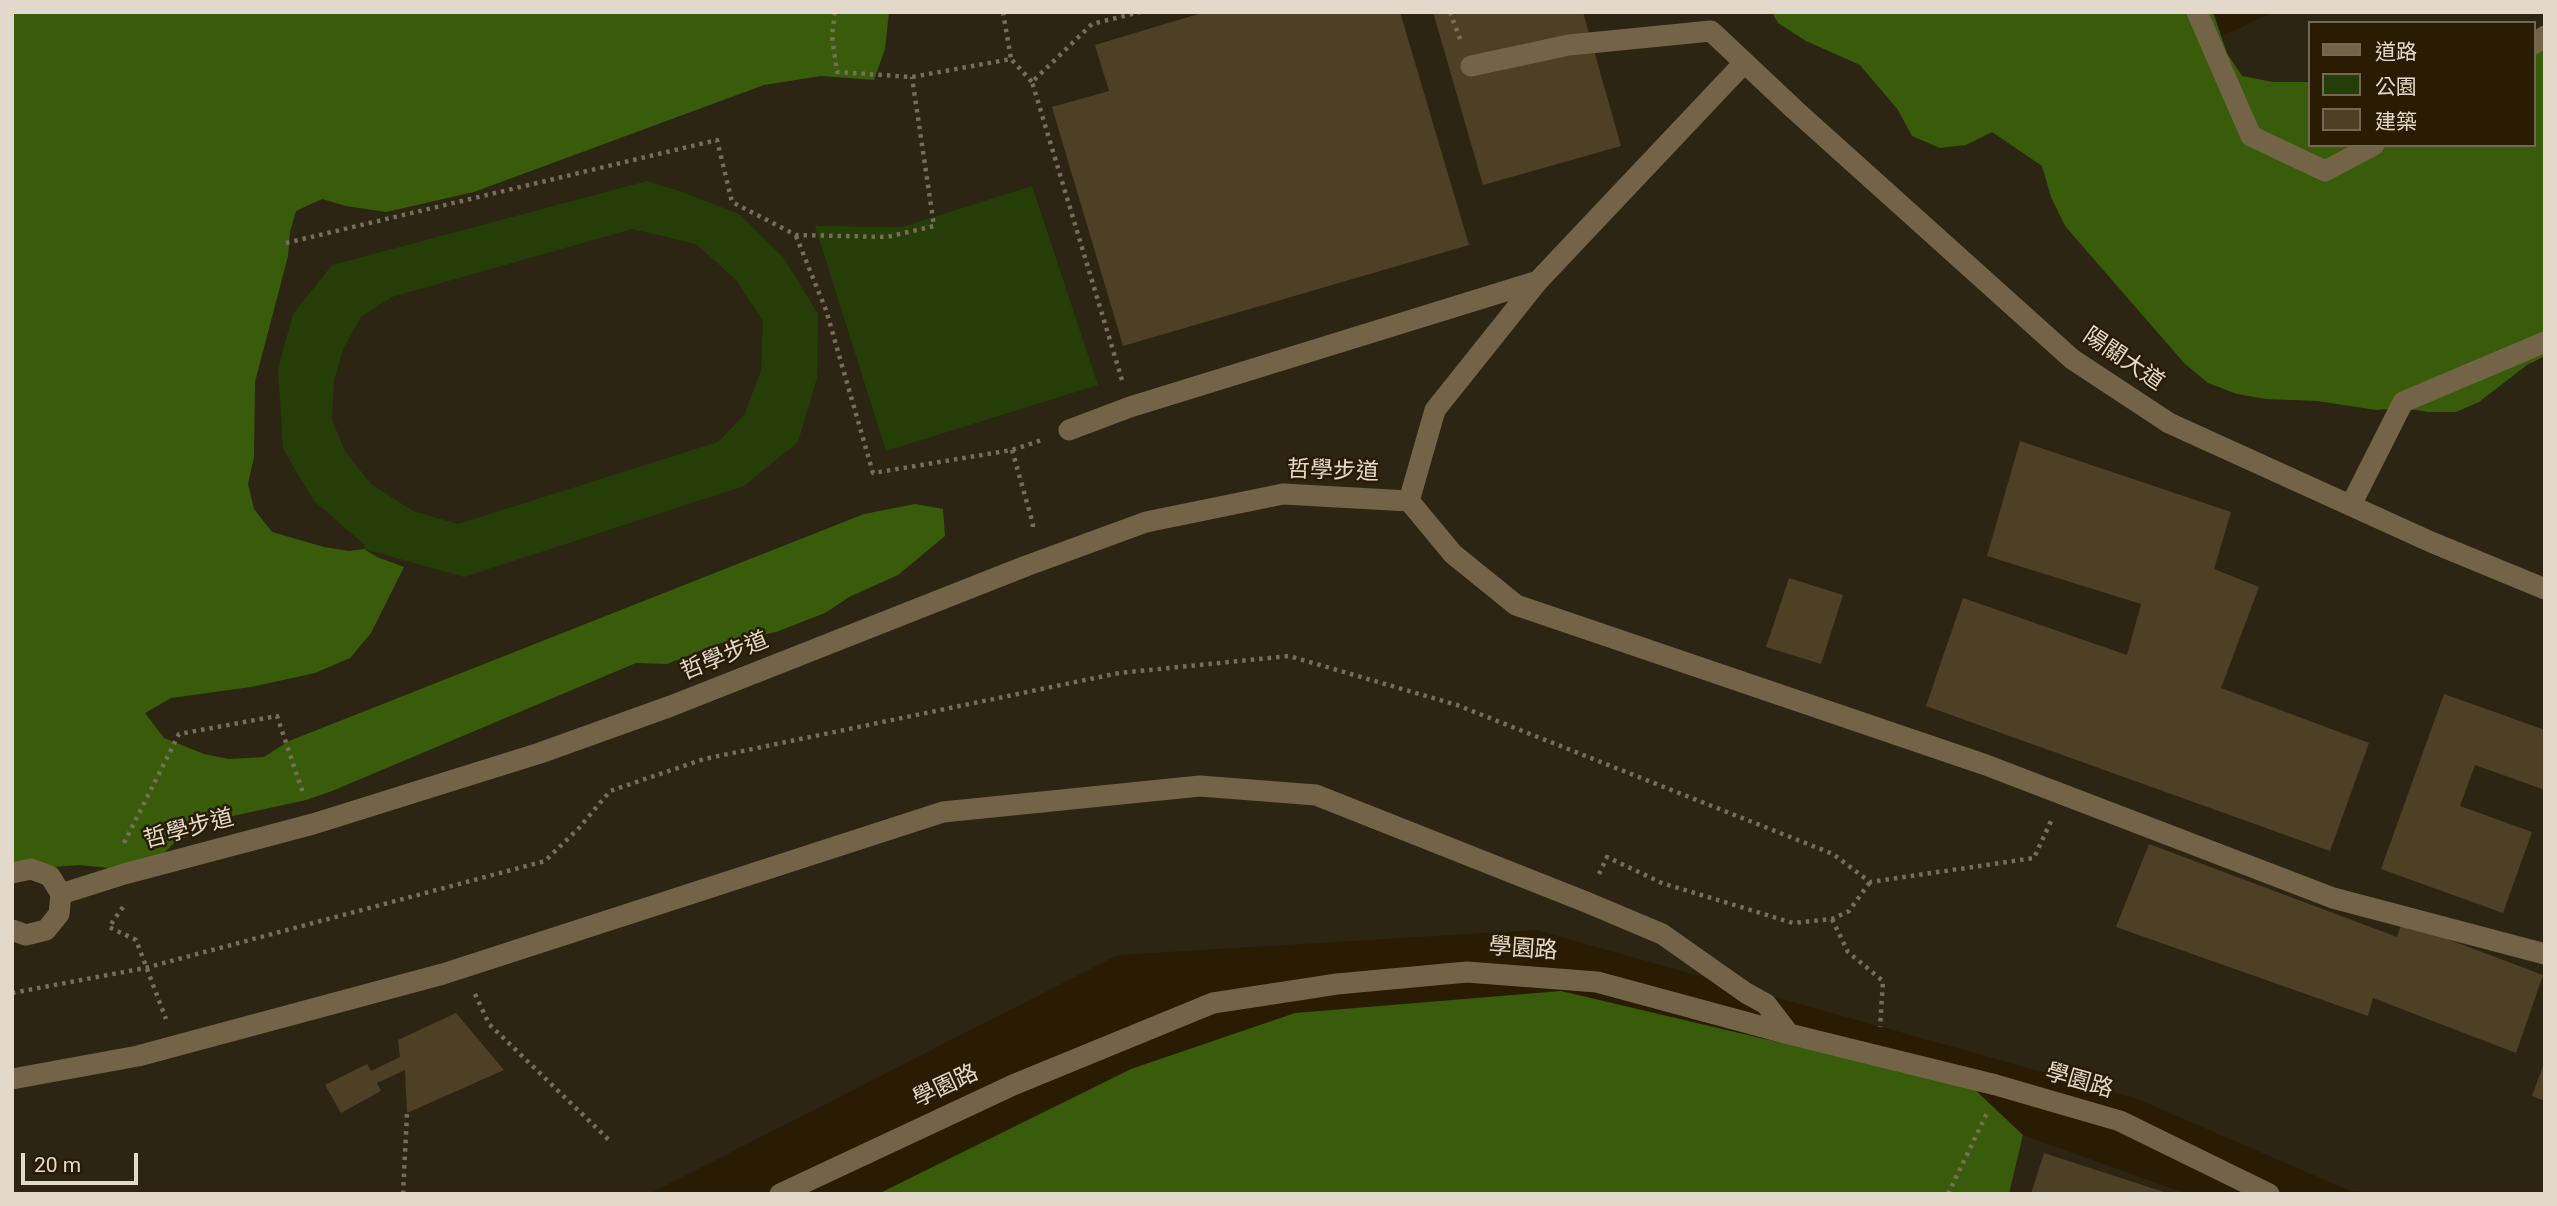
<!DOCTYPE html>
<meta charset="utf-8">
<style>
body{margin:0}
#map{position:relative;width:2557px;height:1206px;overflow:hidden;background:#291c03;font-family:Roboto,"Noto Sans TC",sans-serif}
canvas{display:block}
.frame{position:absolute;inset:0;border:14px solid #e2d9ca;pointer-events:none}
.legend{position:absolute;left:2308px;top:21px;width:228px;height:126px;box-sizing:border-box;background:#291c03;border:2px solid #736853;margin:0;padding:9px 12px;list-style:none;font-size:21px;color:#e2d9ca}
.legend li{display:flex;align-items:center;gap:14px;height:35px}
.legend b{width:35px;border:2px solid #736853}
.scale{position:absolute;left:21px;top:1153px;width:117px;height:32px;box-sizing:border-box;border:4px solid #e2d9ca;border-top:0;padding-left:9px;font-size:21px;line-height:24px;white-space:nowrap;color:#e2d9ca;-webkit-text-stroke:5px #291c03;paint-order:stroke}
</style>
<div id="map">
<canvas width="2557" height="1206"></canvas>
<div class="frame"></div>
<ul class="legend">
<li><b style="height:9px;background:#736448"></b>道路</li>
<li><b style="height:19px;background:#253d07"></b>公園</li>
<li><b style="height:19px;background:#4e4025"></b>建築</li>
</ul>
<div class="scale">20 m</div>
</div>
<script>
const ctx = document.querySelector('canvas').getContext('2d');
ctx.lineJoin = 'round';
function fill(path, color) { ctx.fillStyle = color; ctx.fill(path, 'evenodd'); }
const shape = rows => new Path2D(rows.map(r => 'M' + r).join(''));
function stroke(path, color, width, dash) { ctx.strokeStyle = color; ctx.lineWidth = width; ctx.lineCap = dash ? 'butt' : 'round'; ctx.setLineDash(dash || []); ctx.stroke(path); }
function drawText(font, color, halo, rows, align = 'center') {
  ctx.font = font + ' Roboto,"Noto Sans TC",sans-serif'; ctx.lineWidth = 5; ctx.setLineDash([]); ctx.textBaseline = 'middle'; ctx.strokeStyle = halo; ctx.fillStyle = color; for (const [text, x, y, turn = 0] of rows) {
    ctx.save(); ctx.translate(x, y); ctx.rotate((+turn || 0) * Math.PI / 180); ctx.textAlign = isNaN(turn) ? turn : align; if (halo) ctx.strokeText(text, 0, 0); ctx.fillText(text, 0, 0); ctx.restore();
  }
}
fill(shape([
 [84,12,2165,12,2191,51,2273,12,2545,12,2545,1194,2379,1194,2348,1190,2135,1098,1536,930,1118,955,649,1194,12,1194,12,113],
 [2310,23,2534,23,2534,145,2310,145],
 [2023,1135,2187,1194,2009,1194]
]), '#2c2514');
fill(shape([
 [647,181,682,192,739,214,783,257,818,314,817,378,798,442,744,486,464,577,364,549,365,545,314,501,283,449,278,368,293,314,332,265],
 [632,229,696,244,737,281,763,321,761,371,744,415,718,442,458,524,413,511,371,484,345,451,332,420,334,381,343,349,361,317,392,297],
 [1032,186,1098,385,886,451,815,226,902,227]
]), '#253d07');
fill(shape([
 [12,12,889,12,885,49,874,80,821,76,764,85,474,192,386,212,346,206,322,199,296,211,290,232,288,256,255,382,254,457,248,484,254,509,272,532,324,547,349,551,364,549,377,557,404,567,371,633,350,658,315,673,251,687,171,698,145,713,164,738,204,754,229,759,264,757,289,741,864,514,915,504,943,509,945,536,898,575,849,597,825,613,776,632,717,644,667,664,636,663,332,791,306,800,224,818,174,843,156,861,109,868,79,865,12,870],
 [1772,12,2213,12,2227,53,2242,76,2273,82,2310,82,2310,145,2534,145,2534,35,2545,29,2545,356,2527,365,2479,402,2456,412,2428,412,2403,408,2376,410,2317,401,2266,399,2237,394,2208,383,2185,364,2065,226,2051,197,2042,166,1992,132,1966,145,1940,148,1912,136,1898,110,1860,65,1806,41,1778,23],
 [1561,991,1973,1088,2023,1135,2009,1194,878,1194,1131,1069,1295,1013]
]), '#385c09');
fill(shape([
 [1205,12,1400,12,1469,245,1123,346,1052,107,1109,91,1095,45],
 [1433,12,1583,12,1621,146,1483,185],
 [2020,441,2231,512,2214,569,2259,587,2221,688,2369,743,2330,851,1926,706,1963,598,2127,655,2141,604,1987,556],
 [1789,578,1843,595,1821,664,1766,647],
 [2444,694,2545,730,2545,790,2475,765,2460,806,2532,832,2503,913,2381,869],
 [2149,844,2397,937,2402,922,2543,975,2516,1053,2373,998,2368,1016,2116,927],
 [456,1013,504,1070,407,1113,405,1070,377,1083,381,1091,341,1113,325,1085,367,1064,371,1071,400,1057,398,1040],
 [2544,1063,2545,1063,2545,1101,2532,1096],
 [2044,1153,2167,1193,2167,1194,2031,1194]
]), '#4e4025');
stroke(shape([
 [835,12,832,36,837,72,912,77,1011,59,1032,82],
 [1003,12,1011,59],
 [1450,12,1460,39],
 [796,236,826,310,873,473,1012,450,1042,440],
 [286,243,717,140,732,202,796,235,887,237,934,226,912,77],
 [1122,380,1032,82,1092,24,1140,12],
 [1012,450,1033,524,1032,531],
 [124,843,179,734,277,716,304,796],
 [1599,874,1607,857,1662,883,1793,923,1832,919,1849,911,1870,882],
 [123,907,109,927,136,940,166,1019],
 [1832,919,1848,952,1883,981,1880,1027],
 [12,993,145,968,545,861,579,828,610,791,704,759,1119,673,1289,656,1457,705,1833,854,1870,882,2034,858,2051,821],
 [475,994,489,1024,609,1140],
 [403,1194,407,1113],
 [1948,1194,1987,1113]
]), '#786d58', 4.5, [3.5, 5]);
stroke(shape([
 [2197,12,2251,136,2325,171,2374,145],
 [2534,44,2545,36],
 [1471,66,1569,45,1711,31,1795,110,2072,359,2169,423,2431,542,2545,589],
 [1069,430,1130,407,1538,281],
 [1409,501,1453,554,1516,605,1986,765,2333,898,2545,954],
 [1409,501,1435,410,1538,281,1744,63],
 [2351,505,2403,402,2545,342],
 [12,873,31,869,50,876,61,894,59,914,46,930,26,935,12,930],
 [61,894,124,874,313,824,540,753,671,706,1026,566,1146,522,1283,494,1409,501],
 [12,1079,138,1056,443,974,943,812,1200,786,1316,795,1586,902,1662,934,1746,993,1766,1004,1789,1034],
 [780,1194,1013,1085,1213,1003,1337,984,1467,972,1597,982,1789,1034,1996,1085,2120,1121,2269,1194]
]), '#736448', 21);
drawText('23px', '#e2d9ca', '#291c03', [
 ["陽關大道",2123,360,34],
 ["哲學步道",1333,472,2],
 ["哲學步道",725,657,-22],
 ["哲學步道",189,830,-15],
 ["學園路",1523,950,4],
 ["學園路",2079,1082,16],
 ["學園路",946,1087,-25]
]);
</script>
